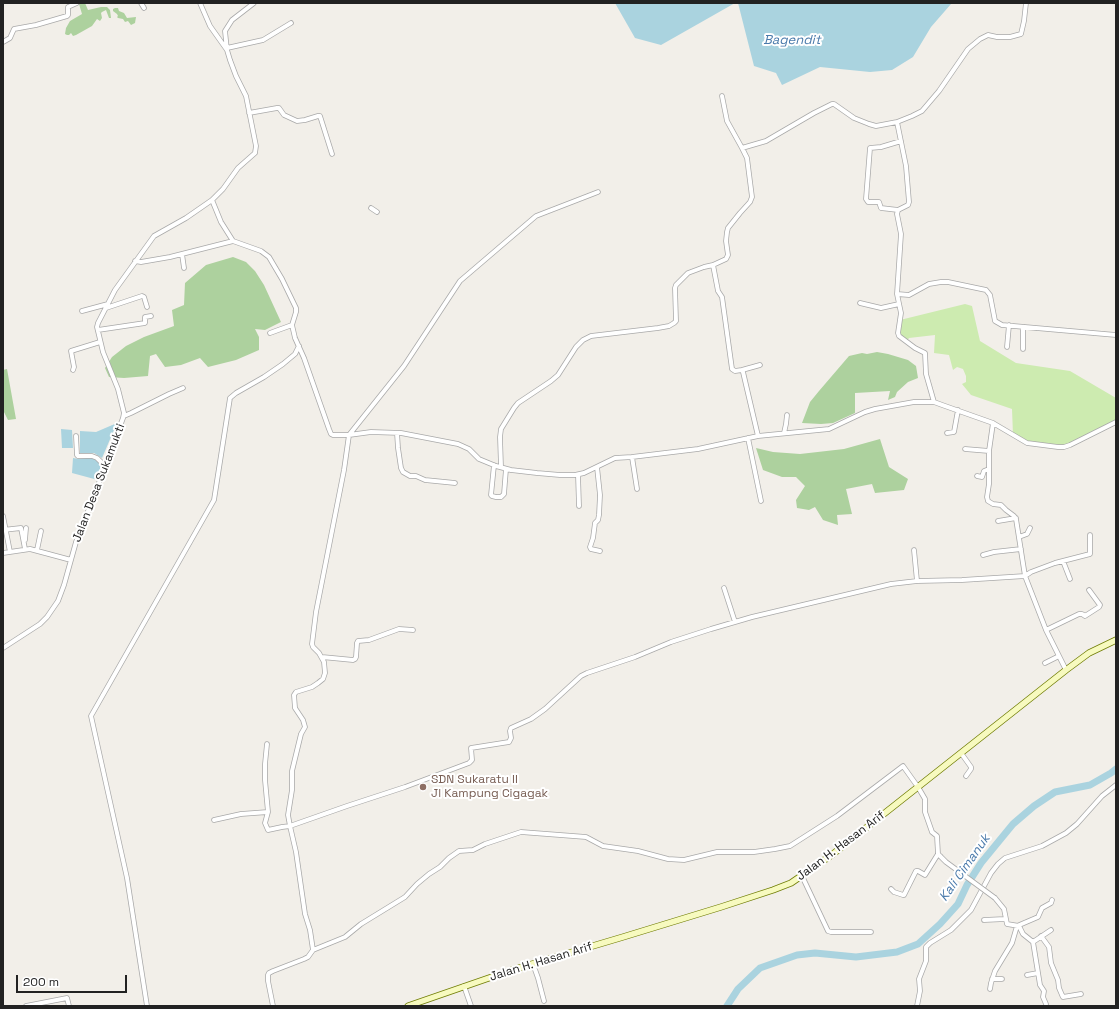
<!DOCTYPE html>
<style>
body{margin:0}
#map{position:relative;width:1119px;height:1009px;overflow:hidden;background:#f2efe9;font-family:"Space Grotesk",sans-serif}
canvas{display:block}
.frame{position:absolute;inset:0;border:4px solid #222;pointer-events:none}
.scale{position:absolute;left:16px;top:975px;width:111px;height:18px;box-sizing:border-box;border:2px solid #222;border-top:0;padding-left:5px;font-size:12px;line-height:14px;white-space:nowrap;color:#222;-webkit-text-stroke:3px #fff;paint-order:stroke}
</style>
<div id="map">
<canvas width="1119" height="1009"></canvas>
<div class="frame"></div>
<div class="scale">200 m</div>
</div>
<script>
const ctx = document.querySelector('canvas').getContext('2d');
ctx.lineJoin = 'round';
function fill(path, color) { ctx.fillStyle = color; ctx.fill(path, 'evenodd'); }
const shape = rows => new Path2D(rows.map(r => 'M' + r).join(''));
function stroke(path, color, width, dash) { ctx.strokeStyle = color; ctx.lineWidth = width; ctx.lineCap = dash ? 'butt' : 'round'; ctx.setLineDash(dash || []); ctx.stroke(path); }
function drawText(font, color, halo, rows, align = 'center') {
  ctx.font = font + ' "Space Grotesk",sans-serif'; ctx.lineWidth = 4; ctx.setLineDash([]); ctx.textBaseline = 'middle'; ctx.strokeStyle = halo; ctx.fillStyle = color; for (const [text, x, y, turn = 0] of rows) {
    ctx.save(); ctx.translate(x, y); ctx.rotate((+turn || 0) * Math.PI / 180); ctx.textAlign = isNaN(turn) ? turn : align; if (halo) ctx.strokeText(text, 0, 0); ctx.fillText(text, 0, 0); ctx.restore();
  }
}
fill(shape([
 [965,304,972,306,980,341,1016,363,1070,371,1116,398,1116,422,1064,447,1031,444,1013,435,1012,409,971,395,962,384,966,382,966,376,963,369,957,367,953,370,949,355,934,353,935,335,909,338,907,341,898,335,900,320]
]), '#cdebb0');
fill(shape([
 [81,3,85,3,88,10,101,7,107,7,110,10,111,18,109,18,106,10,102,12,101,13,102,18,100,21,97,19,92,26,76,35,73,36,71,33,69,35,67,35,65,34,66,28,70,21,82,14,79,4],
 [115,8,118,8,119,11,124,13,127,18,136,17,135,23,131,25,128,21,125,22,123,19,118,18,117,17,118,16,117,14,113,11,113,9],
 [233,257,246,262,255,271,264,285,281,322,265,330,255,329,259,337,259,350,236,360,208,367,200,358,181,365,165,367,156,354,150,356,148,376,124,378,109,377,105,368,112,357,126,346,144,337,174,326,172,310,184,305,185,283,206,265],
 [877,352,888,354,908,360,916,366,918,378,908,382,897,392,895,397,888,400,890,391,855,393,855,413,833,423,821,424,802,423,810,402,819,391,849,356,862,353,867,354],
 [7,369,16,419,8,420,3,410,3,370],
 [880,439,889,467,908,479,904,490,875,493,872,484,846,489,852,514,837,515,838,525,823,520,815,507,809,510,797,508,796,500,805,486,796,477,782,477,763,470,756,448,773,452,800,454,844,449]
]), '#add19e');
fill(shape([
 [615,3,735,3,661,45,635,38],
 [738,3,951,3,951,4,931,27,913,57,892,70,870,72,820,67,782,85,776,73,754,66],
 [117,423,102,458,94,453,80,453,80,431,96,432],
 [61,429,72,430,73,448,62,448],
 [94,457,103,466,98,480,72,473,73,458,79,459]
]), '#aad3df');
stroke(shape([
 [727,1006,738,989,760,968,797,955,815,953,856,957,897,952,918,944,940,924,958,904,967,885,981,863,1013,824,1034,806,1055,792,1090,785,1111,773,1116,769]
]), '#aad3df', 7);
const street = shape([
 [141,3,144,8],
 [200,3,210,26,227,50],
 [3,42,10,38,14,29,36,25,67,16,68,15,68,7,77,3],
 [227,48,263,40,291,23],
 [722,96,727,121,742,148],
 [249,113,277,108,279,108,284,115,297,121,305,120,318,116,320,116,332,154],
 [897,122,906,166,909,202,908,205,898,210,897,214,901,234,897,294,901,313,898,333,899,336,915,348,925,353,926,374,934,402],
 [212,200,221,222,233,241,261,251,269,257,282,279,296,308,296,312,292,325,295,338,304,358,329,429,331,434,333,435,349,435,371,432,401,433,458,444,469,449,479,459,496,466,511,470,537,473,560,475,575,475,584,473,615,458,632,457,698,449,758,436,829,429,865,412,875,409,914,402,934,402,945,406,993,423,1027,443,1058,447,1064,447,1070,445,1116,422],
 [371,208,377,212],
 [898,210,881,208,879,202,868,202,866,199,870,148,881,147,901,141],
 [182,254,184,268],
 [135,261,141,262,170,257,233,241],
 [713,265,718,291,722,297,732,369,735,371,742,370,743,372,758,436],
 [897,294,909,295,929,284,941,282,948,282,986,290,990,295,995,321,1002,325,1116,335],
 [860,303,881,308,899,304],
 [106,308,142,296,144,297,147,307],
 [82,311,108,304],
 [1023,327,1023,349],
 [98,330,145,323,145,317,151,316],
 [270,333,292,325],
 [1007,347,1009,325],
 [73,370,74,367,71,351,100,342],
 [742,370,760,365],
 [124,416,131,413,169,394,183,388],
 [993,423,989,451,989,484,987,497,988,501,993,504,1001,505,1006,510,1014,516,1016,519,1025,576,1031,572,1055,563,1090,554,1090,535],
 [397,433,398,448,401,468,403,472,410,476,416,476,425,480,455,483],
 [784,433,786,424,787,415],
 [947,433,954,432,958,410],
 [76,436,77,455,78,456,92,456,97,458,106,467],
 [748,438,761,501],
 [965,449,989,451],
 [632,457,637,489],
 [494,465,491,495,492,496,496,497,501,497,504,494,506,469],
 [501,467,500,437,501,429,514,408,518,403,551,381,558,375,576,347,583,340,591,336,658,328,669,326,674,323,676,321,675,288,676,285,688,273,704,267,713,265,726,259,728,255,726,241,727,232,728,228,740,213,750,202,752,197,747,158,742,148,766,141,814,113,832,104,834,104,854,118,869,124,876,126,897,122,912,116,922,111,939,91,968,49,980,39,988,35,997,37,1010,37,1021,34,1024,21,1026,3],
 [597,467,600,495,599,515,598,520,595,523,593,538,590,547,591,549,600,551],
 [578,475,579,506],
 [977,476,982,477,984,471,989,469],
 [3,516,10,552],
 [998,521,1016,518],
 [3,530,21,528,25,549],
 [1019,537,1027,534,1030,528],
 [25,540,26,528],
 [37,550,41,531],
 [914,550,917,581],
 [3,553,30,549,71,560],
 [983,555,994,552,1021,549],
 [1063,561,1070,579],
 [724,588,735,622],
 [1046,630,1079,614,1082,614,1085,616,1099,607,1100,605,1089,590],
 [3,648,40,624,47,617,58,601,64,585,76,542,97,488,123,418,124,413,118,389,103,352,97,327,98,323,115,290,154,236,186,218,212,200,223,189,238,168,255,153,256,146,246,96,236,76,230,60,227,50,225,31,232,20,254,3],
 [322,657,353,660,355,659,356,657,357,643,358,641,369,640,399,629,413,630],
 [1045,663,1059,656],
 [267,744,265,764,265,780,268,812],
 [961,753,971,767,971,769,966,776],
 [214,820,241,814,268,812,265,823,268,830,282,827,290,826,288,815,292,790,292,771,301,734,305,727,303,720,295,708,294,695,296,692,312,687,318,683,323,679,325,673,324,662,319,653,313,647,312,644,316,612,344,470,349,435,404,366,460,281,536,216,598,192],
 [802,876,828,931,831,932,871,932],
 [891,889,894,892,903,895,904,895,916,871,918,871,925,875,938,854],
 [995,898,1004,909,1007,924,1019,926,1023,934,1033,942,1040,985,1044,991,1043,997,1046,1004],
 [984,920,1005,919],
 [1041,936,1049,947,1051,963,1058,980,1059,988,1062,995,1063,997,1081,994],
 [1033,942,1051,930],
 [313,950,310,930,305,914,296,852,290,826,347,806,405,787,469,763,472,760,471,748,509,742,511,738,510,731,511,728,531,719,545,709,581,676,587,673,635,657,671,642,711,629,752,617,891,584,917,581,962,580,1025,576,1046,630,1066,670],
 [533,964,538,978,544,1001],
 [1027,975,1038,973],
 [992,979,1002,979],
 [464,986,471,1006],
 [990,989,991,983,995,971,1012,943,1017,926,1038,917,1042,908,1051,903,1052,900],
 [26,1006,67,998,69,1006],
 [147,1006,127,878,91,716,214,500,230,398,236,393,264,377,283,364,295,354,299,346],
 [273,1006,268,981,268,975,269,973,273,971,304,959,308,957,313,950,345,937,361,924,405,897,417,884,429,874,440,867,449,858,459,851,473,850,485,844,521,832,586,837,603,846,638,851,668,859,684,860,717,852,754,852,775,849,790,846,837,816,903,766,918,787,925,799,925,812,932,832,937,836,938,854,940,856],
 [917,1006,920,991,919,979,926,961,926,947,930,943,951,930,971,910,991,873,998,864,1005,858,1042,846,1066,833,1077,824,1102,796,1116,785]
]);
const secondary = shape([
 [408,1006,512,970,623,937,721,907,773,890,791,883,833,854,1066,670,1089,653,1116,640]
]);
stroke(street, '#a9a9a9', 5.5);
stroke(secondary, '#707d05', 7);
stroke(street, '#fff', 4);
stroke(secondary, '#f7fabf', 5.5);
const streetBridge = shape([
 [940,856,946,862,995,898]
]);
stroke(streetBridge, '#a9a9a9', 5.5, []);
stroke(streetBridge, '#fff', 4);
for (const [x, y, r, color] of [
 [423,787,4,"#8d6e63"]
]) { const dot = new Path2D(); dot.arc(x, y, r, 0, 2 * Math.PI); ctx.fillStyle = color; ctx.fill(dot); stroke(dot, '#fff', 1.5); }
drawText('12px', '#222', '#fff', [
 ["Jalan Desa Sukamukti",99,483,-69],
 ["Jalan H. Hasan Arif",841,846,-37],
 ["Jalan H. Hasan Arif",541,962,-17]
]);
drawText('12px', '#785e54', '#fff', [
 ["SDN Sukaratu II",431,780],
 ["Jl Kampung Cigagak",431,794]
], 'left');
drawText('italic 13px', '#4a7aab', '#fff', [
 ["Bagendit",792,40],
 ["Kali Cimanuk",965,868,-55]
]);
</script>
